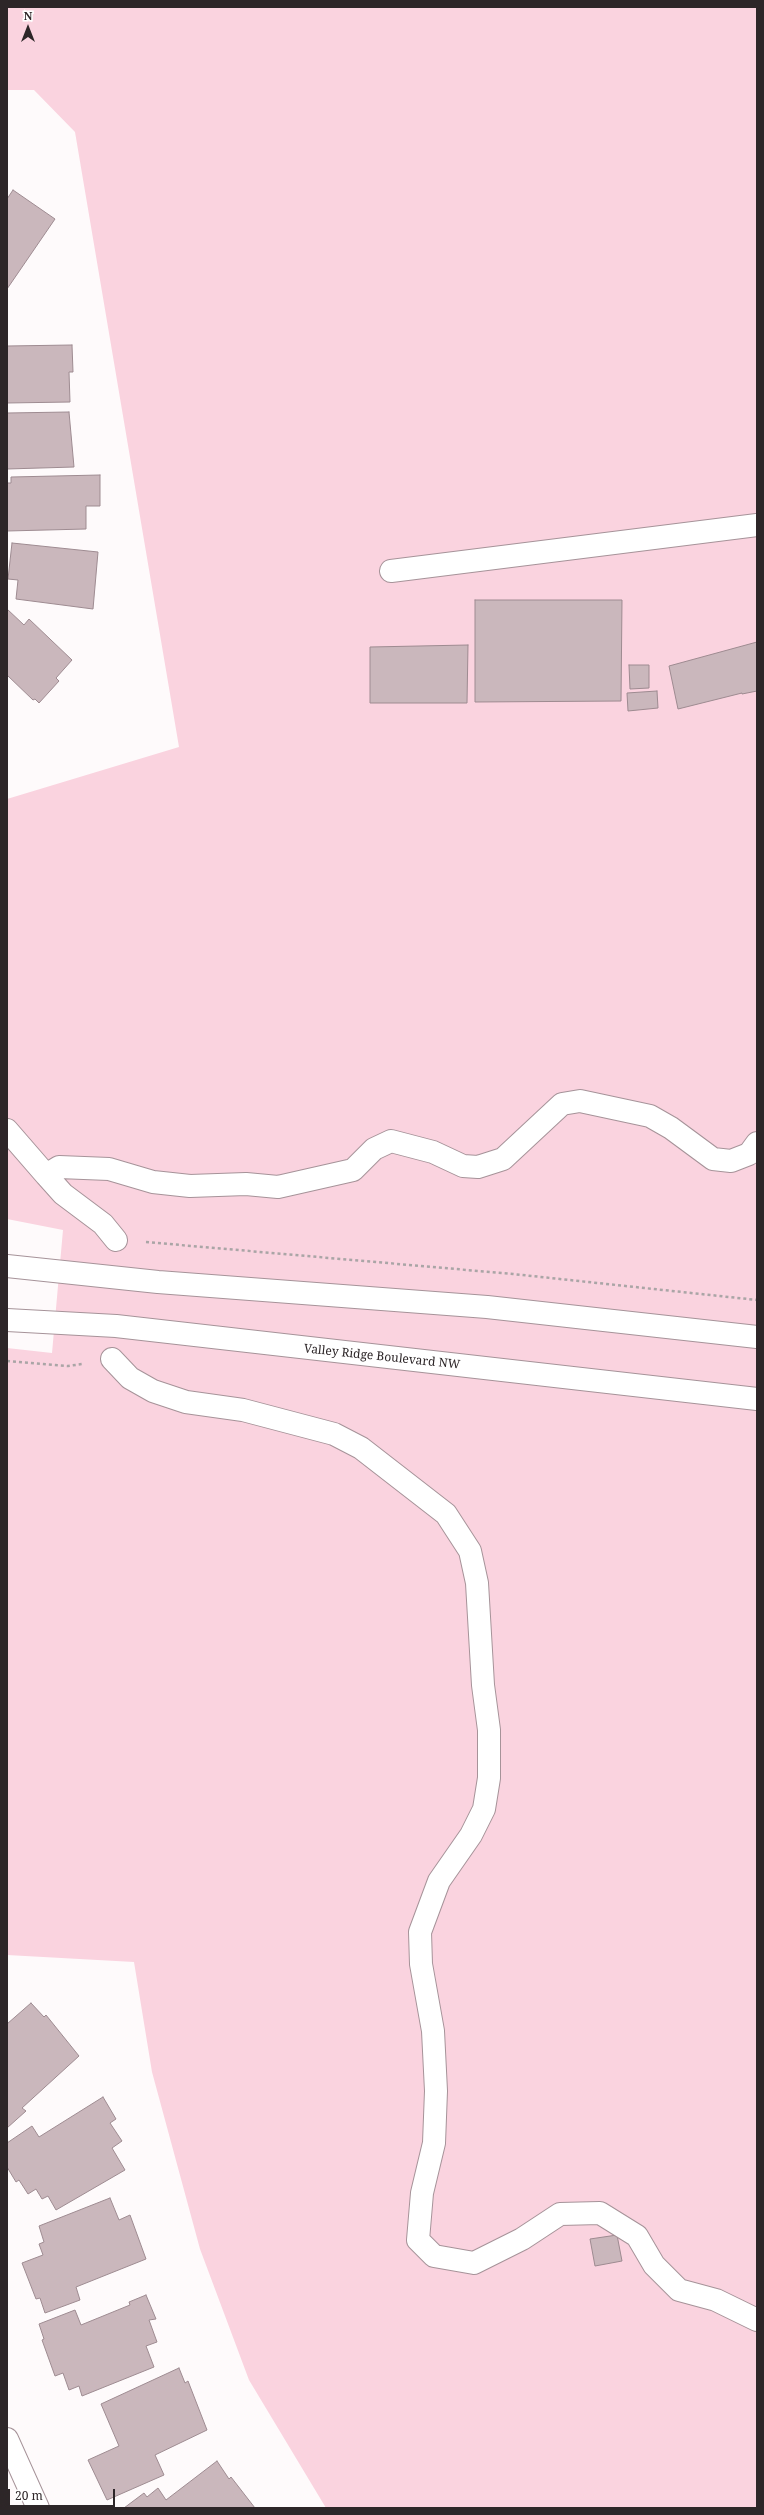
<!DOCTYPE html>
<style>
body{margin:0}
#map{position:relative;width:764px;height:2515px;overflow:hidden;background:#fefafb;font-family:"Noto Serif",serif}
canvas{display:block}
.frame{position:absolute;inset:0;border:8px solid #2d2628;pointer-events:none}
.north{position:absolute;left:8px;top:8px;width:40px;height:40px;-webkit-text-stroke:3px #fff;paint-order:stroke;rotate:0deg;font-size:11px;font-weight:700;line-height:16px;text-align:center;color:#2d2628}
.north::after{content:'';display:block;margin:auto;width:14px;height:18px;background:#2d2628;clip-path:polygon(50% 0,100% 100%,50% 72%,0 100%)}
.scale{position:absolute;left:8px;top:2489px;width:107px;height:18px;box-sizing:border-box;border:2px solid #2d2628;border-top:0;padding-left:5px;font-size:12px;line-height:14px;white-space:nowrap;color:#2d2628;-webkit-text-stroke:3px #fff;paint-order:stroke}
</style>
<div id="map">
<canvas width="764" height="2515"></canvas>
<div class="frame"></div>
<div class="north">N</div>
<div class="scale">20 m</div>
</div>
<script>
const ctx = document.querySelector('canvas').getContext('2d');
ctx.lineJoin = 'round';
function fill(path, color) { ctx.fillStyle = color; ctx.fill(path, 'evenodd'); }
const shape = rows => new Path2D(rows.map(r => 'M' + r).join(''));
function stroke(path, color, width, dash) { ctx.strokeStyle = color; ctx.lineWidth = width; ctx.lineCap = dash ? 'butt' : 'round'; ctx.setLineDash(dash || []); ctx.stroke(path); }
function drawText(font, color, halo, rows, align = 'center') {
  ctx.font = font + ' "Noto Serif",serif'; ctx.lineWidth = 4; ctx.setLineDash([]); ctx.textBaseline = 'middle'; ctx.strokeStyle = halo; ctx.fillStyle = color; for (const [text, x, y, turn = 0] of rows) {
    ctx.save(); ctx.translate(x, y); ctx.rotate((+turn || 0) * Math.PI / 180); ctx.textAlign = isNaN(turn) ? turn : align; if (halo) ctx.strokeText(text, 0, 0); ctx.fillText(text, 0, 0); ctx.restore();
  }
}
fill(shape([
 [7,7,757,7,757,2508,326,2508,249,2380,200,2249,152,2072,134,1962,7,1955,7,1348,52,1353,63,1230,7,1219,7,799,179,747,75,132,34,90,7,90]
]), '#fad3df');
const building = shape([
 [13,190,55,219,7,289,7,199,13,190],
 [72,345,73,372,69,372,70,402,7,403,7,346,72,345],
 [69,412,74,467,7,469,7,413,69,412],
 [100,475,100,506,86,506,86,529,7,531,7,483,11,483,11,477,100,475],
 [12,543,98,552,93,609,16,599,18,580,8,579,12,543],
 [475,600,622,600,621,701,475,702,475,600],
 [7,609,24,625,29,619,72,660,56,678,59,681,39,703,35,699,33,700,7,675,7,609],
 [757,642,757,691,742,694,742,693,678,709,669,666,757,642],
 [468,645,467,703,370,703,370,647,468,645],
 [629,665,649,665,649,688,630,689,629,665],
 [657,691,658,708,628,711,627,693,657,691],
 [31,2003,44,2017,46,2015,79,2056,22,2108,26,2111,7,2128,7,2024,31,2003],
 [103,2097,116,2119,110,2123,122,2141,112,2148,125,2170,56,2210,48,2196,42,2199,36,2189,28,2194,19,2180,16,2182,7,2167,7,2143,32,2126,39,2137,103,2097],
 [110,2198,119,2220,130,2215,146,2259,76,2287,80,2300,45,2313,40,2298,36,2299,22,2263,43,2255,39,2244,44,2242,39,2226,110,2198],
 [617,2235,622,2261,595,2266,590,2239,617,2235],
 [146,2295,156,2319,149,2320,157,2342,146,2346,154,2367,82,2396,79,2386,69,2390,63,2373,55,2376,42,2340,44,2339,39,2324,75,2310,81,2325,130,2305,129,2302,146,2295],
 [179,2368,185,2383,188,2381,207,2430,155,2455,164,2475,107,2500,88,2460,119,2446,101,2404,179,2368],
 [217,2461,229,2479,231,2477,255,2508,124,2508,144,2493,147,2497,158,2488,166,2500,217,2461]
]);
fill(building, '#cab7bc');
stroke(building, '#9e8b91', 1);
const minor = shape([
 [391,571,757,525],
 [7,1130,46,1175],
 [116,1240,103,1224,63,1194,46,1175,59,1167,109,1169,153,1182,190,1186,246,1184,278,1187,353,1170,374,1149,391,1141,433,1152,463,1166,478,1167,503,1159,562,1104,580,1101,650,1116,671,1128,713,1159,731,1161,749,1154,757,1143],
 [7,1266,158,1282,487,1307,757,1337],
 [7,1320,116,1326,757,1399],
 [112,1359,130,1378,153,1391,186,1402,243,1410,334,1434,361,1448,446,1514,470,1551,477,1583,483,1685,489,1730,489,1778,484,1809,471,1835,439,1881,420,1932,421,1964,433,2031,436,2091,434,2143,422,2193,418,2240,434,2256,474,2263,522,2239,560,2214,600,2213,637,2236,654,2265,679,2290,716,2300,757,2320],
 [7,2439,38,2508]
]);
stroke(minor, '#a69399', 24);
stroke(shape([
 [146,1242,513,1274,757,1300],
 [7,1361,68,1366,82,1364]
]), '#aaa5a6', 2.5, [3, 3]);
stroke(minor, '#fff', 22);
drawText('12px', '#2d2628', '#fff', [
 ["Valley Ridge Boulevard NW",382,1357,6]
]);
</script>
